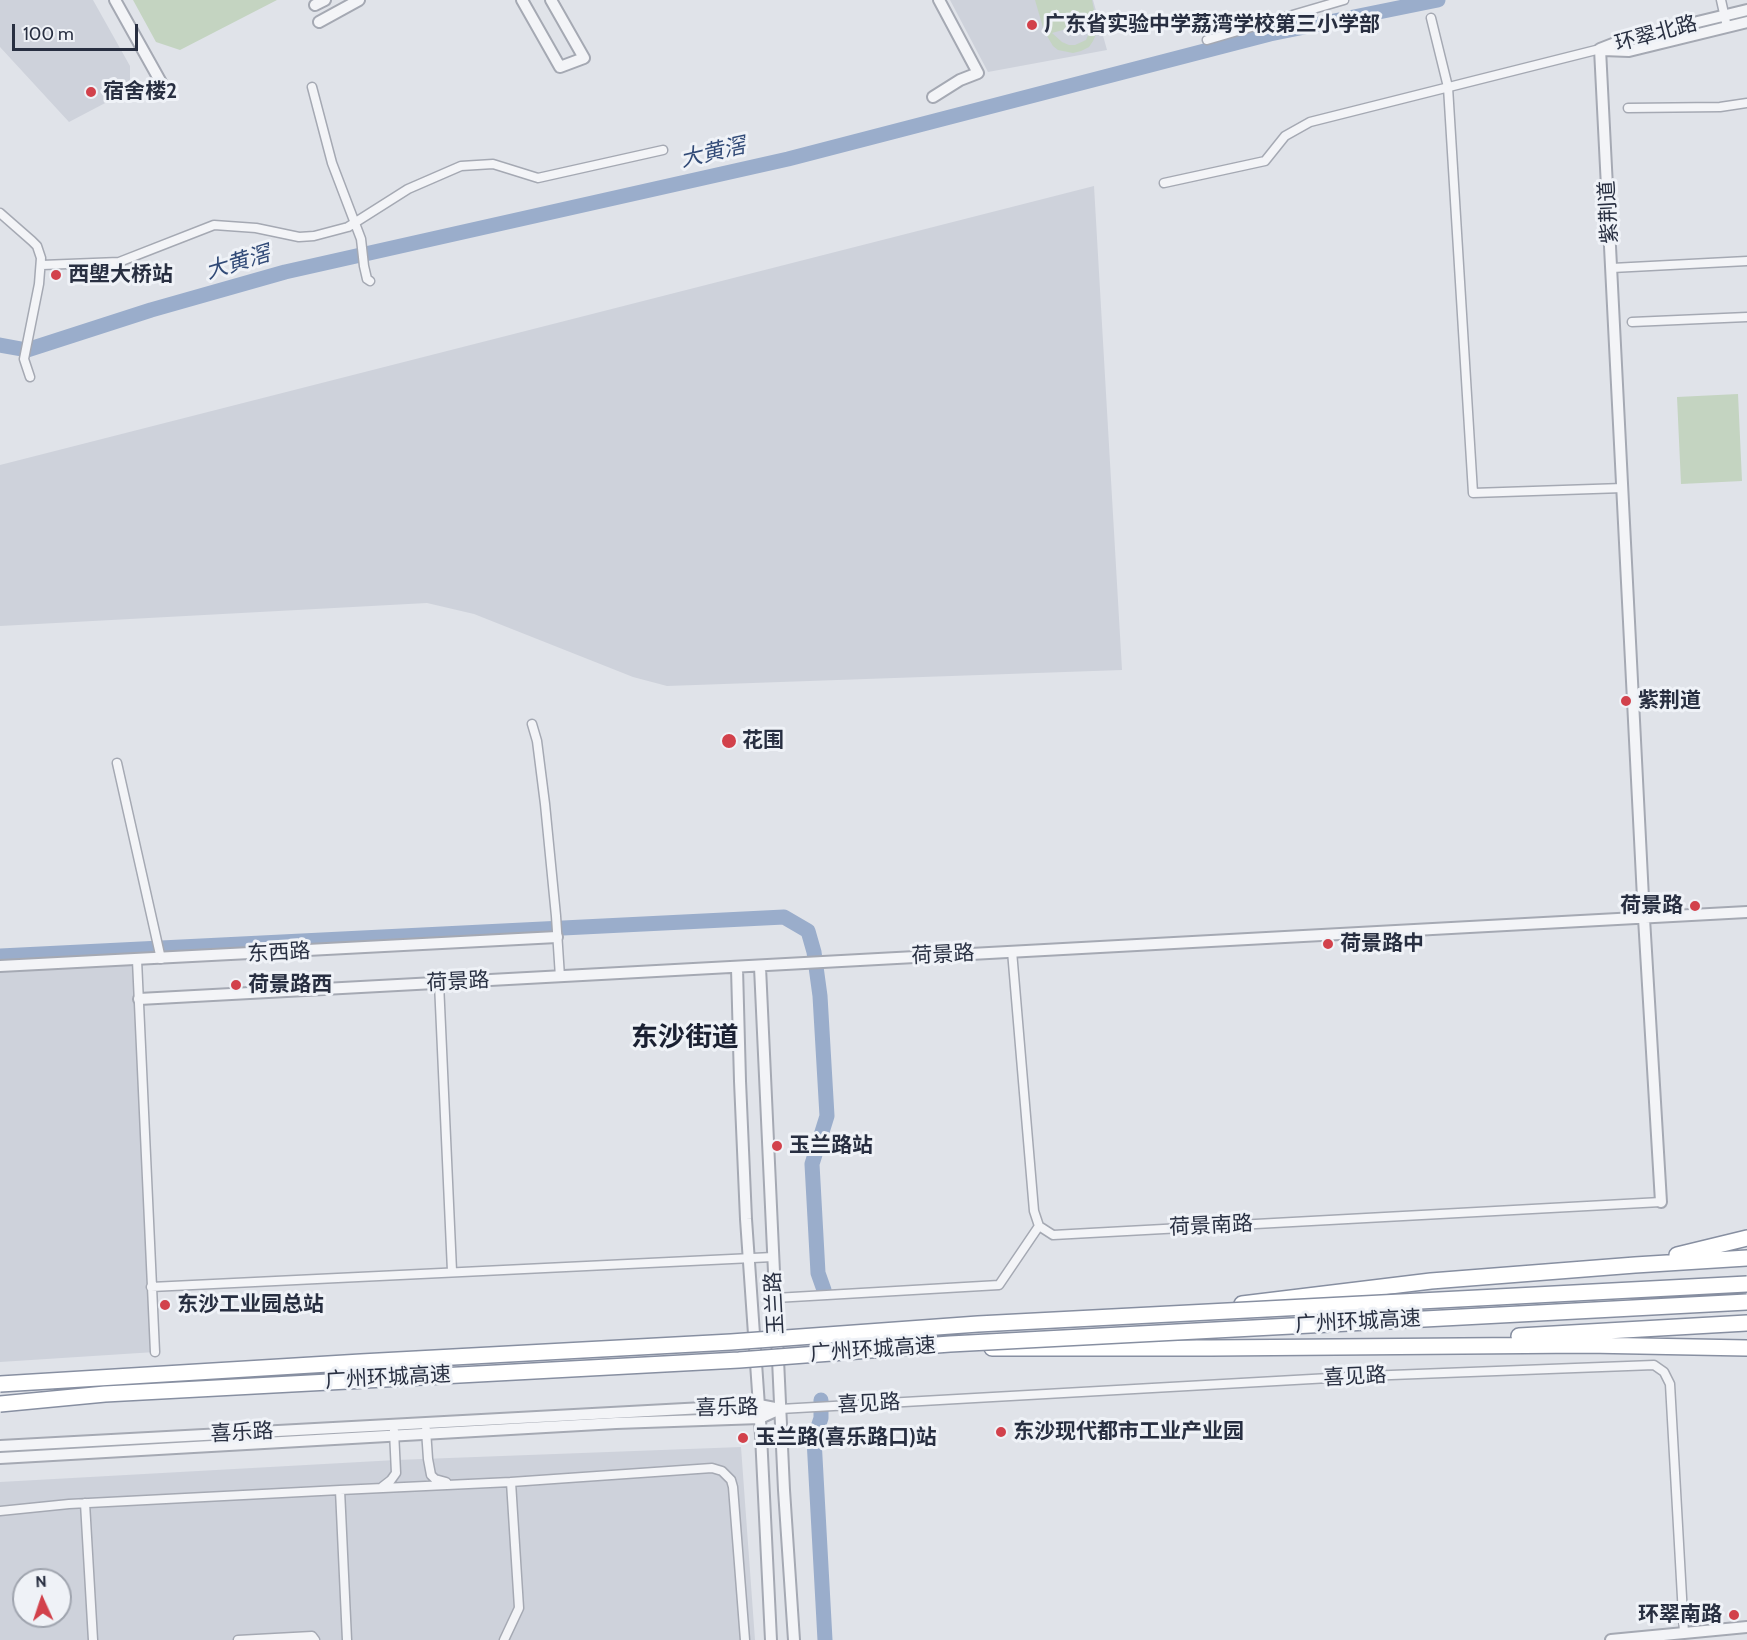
<!DOCTYPE html>
<meta charset="utf-8">
<style>
body{margin:0}
#map{position:relative;width:1747px;height:1640px;overflow:hidden;background:#e0e3e9;font-family:Cabin,sans-serif}
canvas{display:block}
.north{position:absolute;left:12px;top:1568px;width:60px;height:60px;box-sizing:border-box;background:#eff2f7;border:2px solid #9fa4ae;border-radius:50%;rotate:357deg;font-size:16px;font-weight:700;line-height:24px;text-align:center;color:#282f41}
.north::after{content:'';display:block;margin:auto;width:21px;height:27px;background:#d2414b;clip-path:polygon(50% 0,100% 100%,50% 72%,0 100%)}
.scale{position:absolute;left:12px;top:24px;width:126px;height:27px;box-sizing:border-box;border:3px solid #282f41;border-top:0;padding-left:8px;font-size:18px;line-height:21px;white-space:nowrap;color:#282f41;-webkit-text-stroke:4px #eff2f7;paint-order:stroke}
</style>
<div id="map">
<canvas width="1747" height="1640"></canvas>
<div class="north">N</div>
<div class="scale">100 m</div>
</div>
<script>
const ctx = document.querySelector('canvas').getContext('2d');
ctx.lineJoin = 'round';
function fill(path, color) { ctx.fillStyle = color; ctx.fill(path, 'evenodd'); }
const shape = rows => new Path2D(rows.map(r => 'M' + r).join(''));
function stroke(path, color, width, dash) { ctx.strokeStyle = color; ctx.lineWidth = width; ctx.lineCap = dash ? 'butt' : 'round'; ctx.setLineDash(dash || []); ctx.stroke(path); }
function drawText(font, color, halo, rows, align = 'center') {
  ctx.font = font + ' Cabin,"Noto Sans SC",sans-serif'; ctx.lineWidth = 6; ctx.setLineDash([]); ctx.textBaseline = 'middle'; ctx.strokeStyle = halo; ctx.fillStyle = color; for (const [text, x, y, turn = 0] of rows) {
    ctx.save(); ctx.translate(x, y); ctx.rotate((+turn || 0) * Math.PI / 180); ctx.textAlign = isNaN(turn) ? turn : align; if (halo) ctx.strokeText(text, 0, 0); ctx.fillText(text, 0, 0); ctx.restore();
  }
}
fill(shape([
 [0,0,93,0,130,66,130,90,69,122,0,47],
 [950,0,1093,0,1107,50,988,72],
 [1094,186,1122,670,667,686,633,677,474,614,427,603,0,626,0,465],
 [137,960,155,1352,0,1362,0,967],
 [741,1447,755,1640,0,1640,0,1482,396,1460],
 [24,1580,60,1580,60,1616,24,1616]
]), '#ced2db');
fill(shape([
 [133,0,277,0,180,50,156,42],
 [1035,0,1092,0,1098,30,1093,41,1089,47,1081,51,1073,53,1058,50,1053,46,1044,31],
 [1091,22,1090,30,1086,40,1075,45,1069,45,1062,42,1052,33],
 [1738,394,1742,481,1681,484,1677,397]
]), '#c4d4c1');
stroke(shape([
 [0,345,27,350,151,310,285,272,788,159,1270,34,1438,0],
 [0,956,784,917,808,931,814,952,820,996,827,1116,812,1164,818,1273,824,1290],
 [821,1400,821,1418,814,1439,825,1640]
]), '#9aadcb', 15);
const minor = shape([
 [1721,0,1727,27],
 [1431,18,1448,87,1473,493,1623,488],
 [1207,40,1344,0],
 [312,87,332,163,361,239,364,266,367,279,370,281],
 [1628,108,1720,107,1747,103],
 [1164,183,1265,161,1285,136,1310,122,1600,49],
 [0,213,32,241,37,246,41,258,39,284,24,359,30,377],
 [42,265,119,262,214,225,256,228,299,237,314,236,348,227,408,189,461,166,493,164,538,178,663,150],
 [1612,268,1747,261],
 [1632,322,1747,317],
 [532,724,537,741,545,804,556,916,560,977],
 [117,763,161,959],
 [1012,951,1034,1211,1039,1226,1053,1235,1661,1202],
 [137,960,155,1352],
 [439,983,452,1271],
 [151,1287,773,1257],
 [775,1298,999,1285,1039,1226],
 [780,1409,1365,1376,1654,1365,1664,1372,1670,1384,1684,1633],
 [426,1430,428,1459,431,1475,435,1479,446,1482],
 [511,1482,712,1468,722,1471,731,1480,733,1487,745,1640],
 [382,1487,391,1480,396,1473,394,1431],
 [85,1503,93,1640],
 [0,1511,69,1504,340,1490],
 [238,1640,312,1636,315,1640],
 [347,1640,340,1490,511,1482,519,1608,504,1640]
]);
const tertiary = shape([
 [115,0,163,86],
 [522,0,560,67,584,58,551,0],
 [315,5,325,0],
 [319,22,359,0],
 [1600,49,1644,918,1661,1202],
 [1600,49,1623,40,1747,10],
 [1603,50,1629,51,1747,22],
 [933,97,960,80,978,73,939,0],
 [0,966,557,937],
 [760,967,784,1490,794,1640],
 [737,968,740,1081,746,1219,761,1435,771,1640],
 [139,999,1747,912],
 [0,1446,759,1405,780,1409],
 [0,1458,616,1423,760,1418,780,1409],
 [1611,1640,1747,1627]
]);
const motorway = shape([
 [1677,1255,1747,1238],
 [1242,1304,1431,1281,1635,1265,1747,1258],
 [1519,1336,1747,1323],
 [992,1348,1211,1348,1587,1345,1747,1348]
]);
stroke(minor, '#a5a9b3', 11);
stroke(tertiary, '#a5a9b3', 14);
stroke(motorway, '#878fa1', 18);
stroke(minor, '#f3f4f7', 8);
stroke(tertiary, '#f3f4f7', 10);
stroke(motorway, '#fff', 15);
const motorwayBridge = shape([
 [0,1384,361,1362,731,1342,978,1324,1747,1284],
 [0,1404,105,1394,739,1360,950,1344,1747,1302]
]);
stroke(motorwayBridge, '#878fa1', 18, []);
stroke(motorwayBridge, '#fff', 15);
for (const [x, y, r, color] of [
 [1032,25,6,"#d2414b"],
 [91,92,6,"#d2414b"],
 [56,275,6,"#d2414b"],
 [1626,701,6,"#d2414b"],
 [729,741,8,"#d2414b"],
 [1695,906,6,"#d2414b"],
 [1328,944,6,"#d2414b"],
 [236,985,6,"#d2414b"],
 [777,1146,6,"#d2414b"],
 [165,1305,6,"#d2414b"],
 [1001,1432,6,"#d2414b"],
 [743,1438,6,"#d2414b"],
 [1734,1615,6,"#d2414b"]
]) { const dot = new Path2D(); dot.arc(x, y, r, 0, 2 * Math.PI); ctx.fillStyle = color; ctx.fill(dot); stroke(dot, '#eff2f7', 2); }
drawText('bold 21px', '#282f41', '#eff2f7', [
 ["广东省实验中学荔湾学校第三小学部",1044,25],
 ["宿舍楼2",103,92],
 ["西塱大桥站",68,275],
 ["紫荆道",1638,701],
 ["花围",742,741],
 ["荷景路",1683,906,"right"],
 ["荷景路中",1340,944],
 ["荷景路西",248,985],
 ["玉兰路站",789,1146],
 ["东沙工业园总站",177,1305],
 ["东沙现代都市工业产业园",1013,1432],
 ["玉兰路(喜乐路口)站",755,1438],
 ["环翠南路",1722,1615,"right"]
], 'left');
drawText('21px', '#282f41', '#eff2f7', [
 ["环翠北路",1656,34,-15],
 ["紫荆道",1609,212,-93],
 ["东西路",279,953,-3],
 ["荷景路",943,955,-3],
 ["荷景路",458,982,-3],
 ["荷景南路",1211,1226,-3],
 ["玉兰路",775,1303,-93],
 ["广州环城高速",1358,1322,-3],
 ["广州环城高速",873,1350,-4],
 ["喜见路",1355,1377,-3],
 ["广州环城高速",388,1378,-3],
 ["喜见路",869,1404,-3],
 ["喜乐路",727,1408,-1],
 ["喜乐路",242,1433,-3]
]);
drawText('italic 22px', '#314a77', '#eff2f7', [
 ["大黄滘",713,153,-13],
 ["大黄滘",238,263,-17]
]);
drawText('bold 27px', '#1a2032', '#eff2f7', [
 ["东沙街道",685,1038]
]);
</script>
